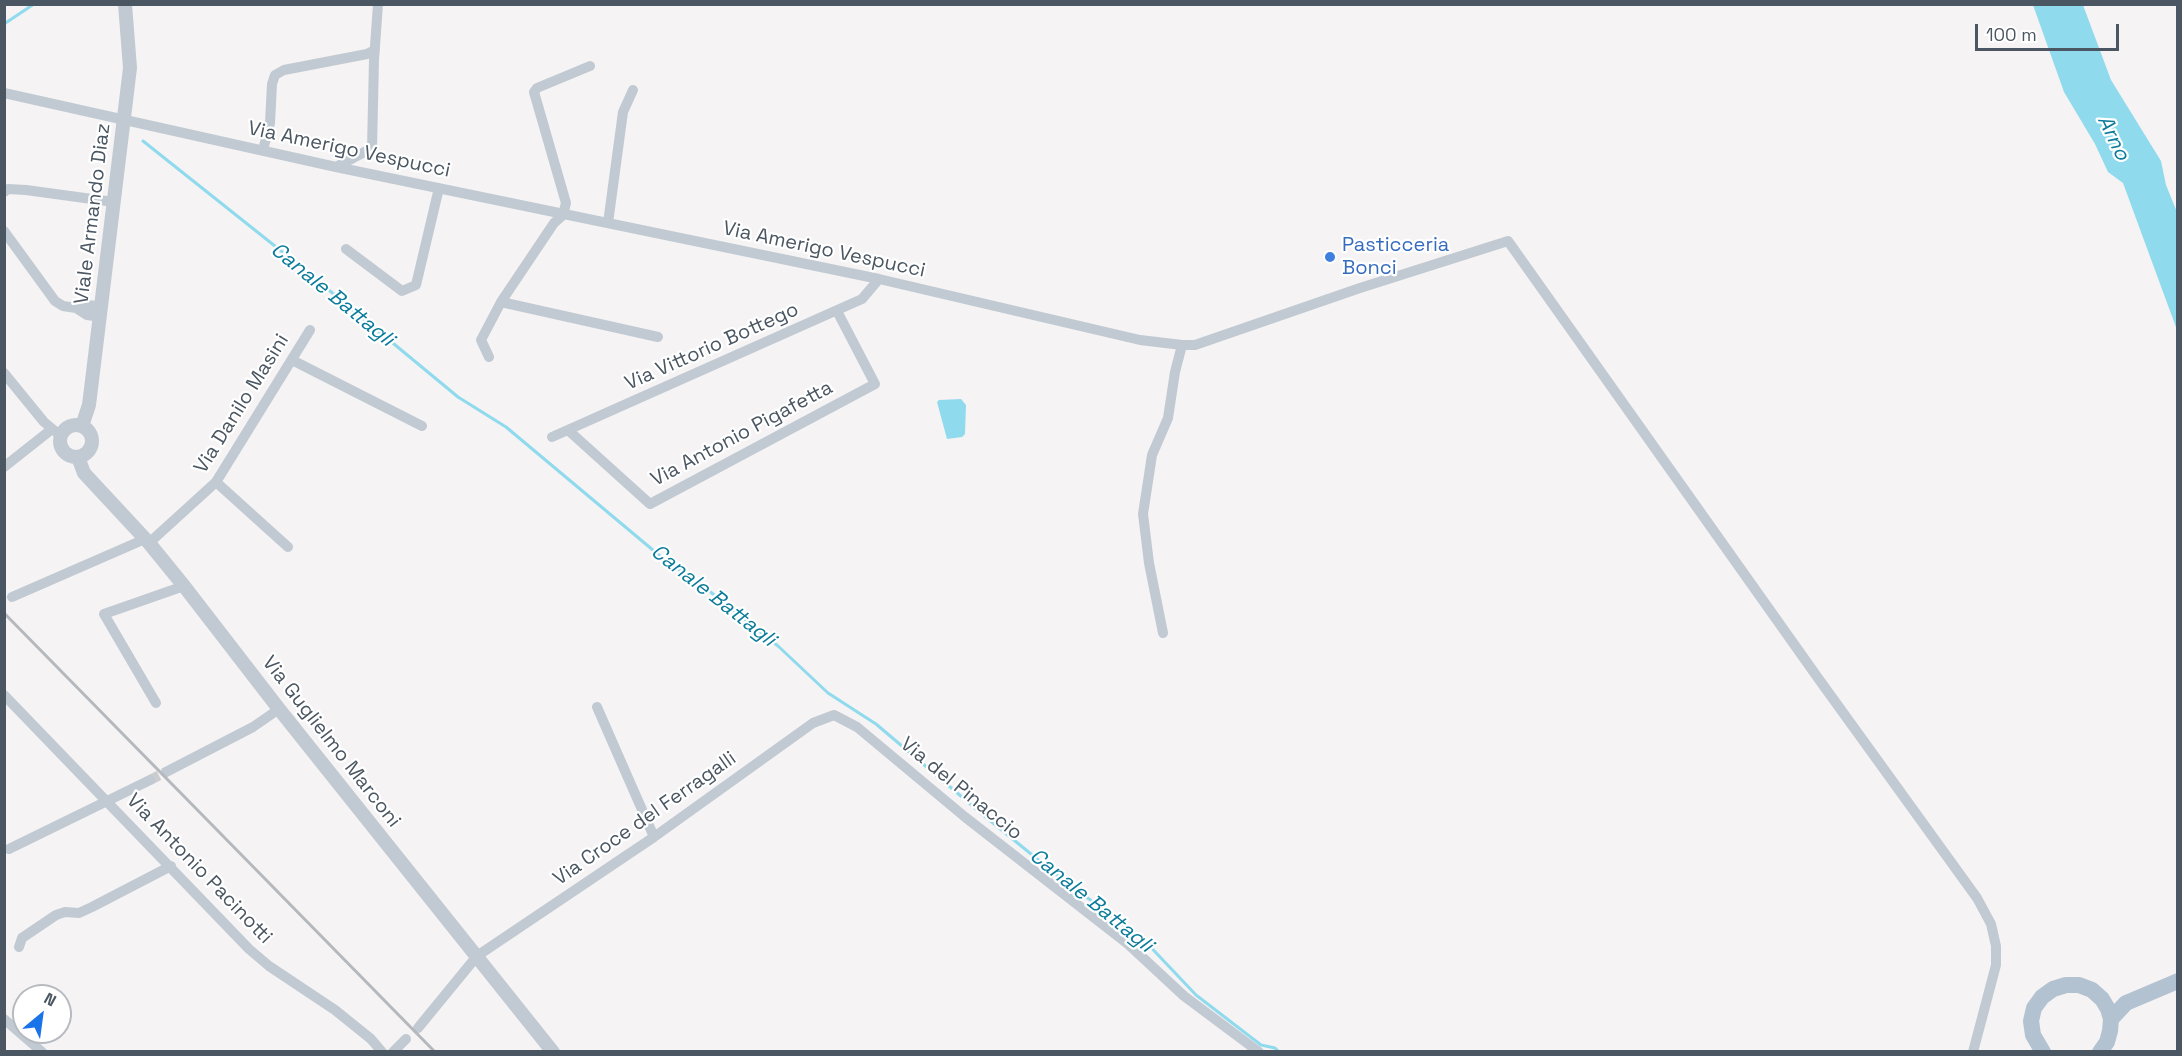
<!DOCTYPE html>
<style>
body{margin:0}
#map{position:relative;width:2182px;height:1056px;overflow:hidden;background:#f5f3f3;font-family:"Space Grotesk",sans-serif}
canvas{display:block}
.frame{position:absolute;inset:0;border:6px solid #4a5661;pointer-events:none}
.north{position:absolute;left:12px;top:984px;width:60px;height:60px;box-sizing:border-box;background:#fff;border:2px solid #b7bbc0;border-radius:50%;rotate:29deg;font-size:16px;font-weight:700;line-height:24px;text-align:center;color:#4a5661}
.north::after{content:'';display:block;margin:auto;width:21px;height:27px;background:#1a73e8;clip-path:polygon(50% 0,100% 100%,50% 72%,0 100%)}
.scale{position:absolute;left:1975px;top:24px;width:144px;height:27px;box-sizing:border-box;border:3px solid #4a5661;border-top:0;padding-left:8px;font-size:18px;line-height:21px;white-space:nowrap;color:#4a5661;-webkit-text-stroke:4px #fff;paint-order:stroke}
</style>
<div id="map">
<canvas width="2182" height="1056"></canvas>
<div class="frame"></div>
<div class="north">N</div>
<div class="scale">100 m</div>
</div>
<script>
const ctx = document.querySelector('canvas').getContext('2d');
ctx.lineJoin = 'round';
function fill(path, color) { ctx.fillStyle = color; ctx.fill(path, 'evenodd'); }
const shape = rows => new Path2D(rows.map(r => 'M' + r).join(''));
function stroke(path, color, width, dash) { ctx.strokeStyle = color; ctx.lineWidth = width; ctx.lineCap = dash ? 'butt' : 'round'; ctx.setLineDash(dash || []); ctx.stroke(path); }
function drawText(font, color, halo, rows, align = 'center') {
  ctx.font = font + ' "Space Grotesk",sans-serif'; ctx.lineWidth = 4.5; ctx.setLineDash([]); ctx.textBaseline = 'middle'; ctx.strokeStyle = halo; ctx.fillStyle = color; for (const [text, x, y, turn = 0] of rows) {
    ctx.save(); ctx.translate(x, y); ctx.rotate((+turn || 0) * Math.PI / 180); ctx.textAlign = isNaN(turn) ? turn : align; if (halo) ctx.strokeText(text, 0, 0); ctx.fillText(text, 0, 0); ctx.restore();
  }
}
fill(shape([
 [2033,5,2083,5,2111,80,2161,161,2166,185,2177,212,2177,330,2123,183,2108,172,2095,144,2064,92],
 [961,399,966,405,965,434,962,437,947,439,937,402,939,400]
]), '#90daee');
stroke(shape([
 [4,24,34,4],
 [143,141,295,262,458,397,506,427,666,561,703,586,778,646,828,693,876,724,982,814,1058,876,1143,939,1196,995,1261,1045,1275,1048,1279,1052]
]), '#90daee', 3);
stroke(shape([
 [150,780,166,772]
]), '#caccce', 10, [10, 5]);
stroke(shape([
 [4,93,336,167,879,279,1140,340,1182,345,1195,345,1360,288,1508,241,1818,678,1977,898,1991,924,1996,946,1996,965,1973,1052],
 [263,150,270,123,272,84,275,75,284,70,367,54,375,50],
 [336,167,372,148,374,60,378,4],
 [4,192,8,189,26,190,114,202],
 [563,215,566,203,534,92,537,88,590,66],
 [608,223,623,112,633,90],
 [4,231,55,301,63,306,76,308,87,315,101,317],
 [346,249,402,291,416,285,439,188],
 [501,302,658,337],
 [76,308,88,305,102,307],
 [489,357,481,340,501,302,554,223,563,215],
 [292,360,422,426],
 [4,373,44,422,61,436],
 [568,430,650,504,875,384,837,311],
 [552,437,862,299,879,279],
 [4,467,52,429],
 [216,482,288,547],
 [149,543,216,482,310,330],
 [12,597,145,539],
 [1163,633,1149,563,1143,514,1152,455,1168,418,1175,372,1182,345],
 [4,695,249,949,269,966,335,1010,371,1039,382,1052],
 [156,703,104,614,184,586],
 [597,707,654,837],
 [166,772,253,727,279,709],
 [9,849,150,780],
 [19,947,22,938,56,915,65,912,79,913,92,907,171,866],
 [4,1019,42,1052],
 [418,1028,477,956,654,837,813,723,834,715,857,727,965,817,1128,944,1184,996,1259,1052],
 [393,1052,406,1039]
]), '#c1cad2', 10);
stroke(shape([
 '60 441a16 16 0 1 1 32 0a16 16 0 1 1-32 0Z',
 [82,426,89,405,130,68,125,4],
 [78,457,84,473,149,543,184,586,279,709,553,1052]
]), '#c1cad2', 14);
stroke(shape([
 [2111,1019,2126,1003,2178,981],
 [2043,1052,2033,1035,2031,1021,2034,1008,2042,997,2053,989,2066,985,2079,985,2092,990,2102,999,2108,1009,2111,1019,2110,1031,2107,1042,2100,1052]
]), '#b3c2d1', 16);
stroke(shape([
 [4,613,435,1052]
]), '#b5b8bd', 3);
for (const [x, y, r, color] of [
 [1330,257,6,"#3f7fe0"]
]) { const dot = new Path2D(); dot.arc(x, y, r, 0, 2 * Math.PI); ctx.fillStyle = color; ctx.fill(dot); stroke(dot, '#fff', 2); }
drawText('20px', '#4a5661', '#fff', [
 ["Via Amerigo Vespucci",349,150,12],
 ["Viale Armando Diaz",93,214,-83],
 ["Via Amerigo Vespucci",824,250,12],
 ["Via Vittorio Bottego",712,347,-24],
 ["Via Danilo Masini",242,404,-58],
 ["Via Antonio Pigafetta",742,434,-28],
 ["Via Guglielmo Marconi",331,742,52],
 ["Via del Pinaccio",961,789,39],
 ["Via Croce del Ferragalli",645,819,-35],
 ["Via Antonio Pacinotti",199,869,46]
]);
drawText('20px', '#366cbe', '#fff', [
 ["Pasticceria",1342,246],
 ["Bonci",1342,269]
], 'left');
drawText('italic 21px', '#0c7c9b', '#fff', [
 ["Arno",2113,138,64],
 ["Canale Battagli",332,295,39],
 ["Canale Battagli",713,596,38],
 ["Canale Battagli",1091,901,39]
]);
</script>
